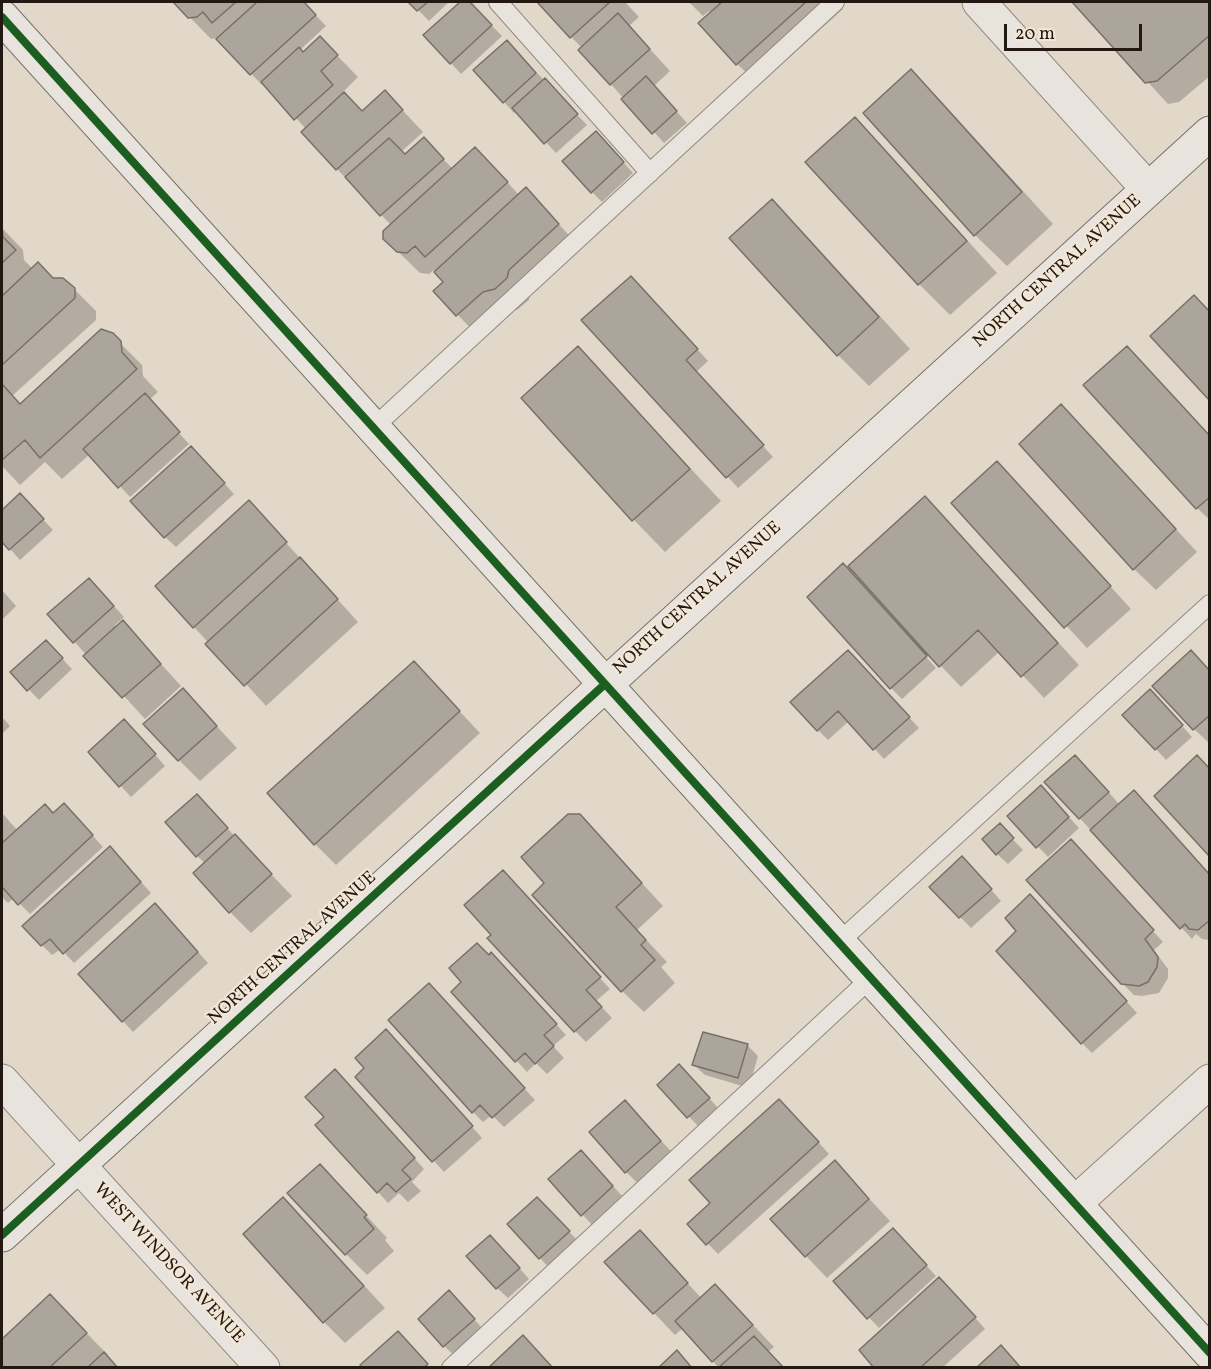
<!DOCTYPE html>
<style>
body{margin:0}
#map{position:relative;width:1211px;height:1369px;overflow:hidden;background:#e1d8ca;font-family:Vollkorn,serif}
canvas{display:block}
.frame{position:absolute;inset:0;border:3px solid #241912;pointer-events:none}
.scale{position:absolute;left:1004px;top:24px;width:138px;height:27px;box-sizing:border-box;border:3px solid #241912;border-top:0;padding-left:8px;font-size:18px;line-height:21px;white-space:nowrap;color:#241912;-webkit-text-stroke:4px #f2e7d6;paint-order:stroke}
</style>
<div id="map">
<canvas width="1211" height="1369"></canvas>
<div class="frame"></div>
<div class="scale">20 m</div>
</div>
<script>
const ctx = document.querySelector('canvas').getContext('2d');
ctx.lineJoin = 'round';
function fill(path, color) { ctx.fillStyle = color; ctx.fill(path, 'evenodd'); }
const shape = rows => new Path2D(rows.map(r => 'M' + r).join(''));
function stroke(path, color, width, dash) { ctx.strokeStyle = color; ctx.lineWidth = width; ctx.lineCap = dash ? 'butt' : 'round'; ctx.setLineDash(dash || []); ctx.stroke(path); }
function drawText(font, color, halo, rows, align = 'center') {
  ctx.font = font + ' Vollkorn,serif'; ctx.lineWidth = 4.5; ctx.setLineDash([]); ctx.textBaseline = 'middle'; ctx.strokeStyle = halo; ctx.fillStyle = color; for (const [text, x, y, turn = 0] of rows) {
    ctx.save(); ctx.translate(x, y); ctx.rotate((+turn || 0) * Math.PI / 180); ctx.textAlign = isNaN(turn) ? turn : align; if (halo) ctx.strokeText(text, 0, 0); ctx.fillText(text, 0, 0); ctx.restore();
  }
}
fill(shape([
 [175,2,303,2,326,26,300,50,304,53,320,38,358,77,343,92,363,113,385,92,406,114,423,132,401,152,405,156,424,140,453,169,497,171,519,195,526,189,580,247,530,292,529,300,517,310,505,313,479,337,435,291,445,282,434,270,429,274,420,273,384,238,391,225,337,169,306,129,264,83,262,85,217,38,211,39],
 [410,2,449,2,429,21],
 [462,2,468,2,502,36,461,74,425,35],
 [537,2,625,2,639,17,629,26,670,71,654,86,687,123,664,143,580,50,582,48],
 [689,2,836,2,843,9,759,85,737,64,711,13,709,11,703,16],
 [1074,2,1210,2,1210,76,1179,102,1168,104],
 [517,52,587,125,556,153,517,111,514,113,504,102],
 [911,71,942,102,1053,224,1007,266,975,235,865,113],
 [855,119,886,151,997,273,950,315,919,284],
 [607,144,633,173,602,202,592,192],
 [772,201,803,232,910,349,869,386,838,355],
 [2,228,23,250,24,260,33,269,74,289,96,311,96,320,12,396,20,405,112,335,142,365,143,376,158,392,149,400,189,444,130,497,90,454,62,479,45,462,20,485,2,466],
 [642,288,708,361,696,372,773,457,738,488,584,320],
 [578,348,721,501,665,552,634,520,523,398],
 [1085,385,1210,436,1210,520,1197,508],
 [1083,428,1197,552,1156,590,1134,569],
 [201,458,234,494,176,547,165,537],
 [1018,485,1131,609,1087,648,953,503],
 [20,495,53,530,20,560,2,540,2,512],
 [249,502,358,622,266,706,194,627],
 [946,520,1079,665,1044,698,1000,651,961,687,940,665],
 [853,576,936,668,902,699,891,688],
 [2,590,16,606,2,620],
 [99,590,124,617,115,625,117,628,123,622,181,686,145,719,49,614],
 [57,653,72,669,39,700,12,672],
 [414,663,480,733,336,865,315,844],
 [859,663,919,728,884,759,849,721,828,740,818,730],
 [1210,671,1210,744,1194,729],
 [183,690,237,748,200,781,179,760],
 [1161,702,1192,737,1166,760,1156,749],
 [2,717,10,726,2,734],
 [135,732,165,766,131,797,90,753],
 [1086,767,1120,805,1210,876,1209,940,1202,939,1196,934,1192,939,1047,783],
 [1052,798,1079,828,1048,857,1009,816],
 [207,807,292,896,251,933,230,912,206,864,197,856],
 [2,813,18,831,53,815,75,816,103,847,30,914,14,898,8,903,2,897],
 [579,815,663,906,637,930,667,962,661,967,675,983,644,1012,622,991,546,883],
 [1000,826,1023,850,1008,864,997,854],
 [1082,852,1163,942,1154,950,1168,969,1168,978,1159,993,1142,996,1134,995,1122,983],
 [120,859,151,893,74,963,61,949,52,955,42,945],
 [973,869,1001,901,971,928,931,887],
 [513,883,610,989,596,1001,612,1018,586,1042,575,1031],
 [1041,907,1137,1013,1092,1053,1082,1043,1018,931],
 [166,916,208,963,133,1032,123,1021],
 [489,957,502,965,566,1035,553,1046,564,1058,547,1074,536,1063,527,1072,453,992],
 [439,996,535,1100,504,1127,492,1115,483,1122,473,1112],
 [396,1042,482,1138,444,1172,357,1077],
 [747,1045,758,1056,749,1088,705,1075,694,1065],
 [690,1077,719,1109,699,1127,659,1085],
 [346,1082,424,1169,412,1182,421,1191,408,1202,399,1193,388,1203,378,1192,326,1117],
 [625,1102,682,1163,648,1193,626,1172],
 [790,1111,829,1154,718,1254,689,1224,712,1203],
 [591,1162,623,1197,593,1226,550,1179],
 [835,1162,890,1221,827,1278,806,1256],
 [341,1188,387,1238,385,1240,394,1251,367,1275,346,1254],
 [537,1199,580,1243,550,1269,540,1258],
 [304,1221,385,1308,345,1343,324,1322],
 [903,1240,936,1276,879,1328,835,1282],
 [501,1247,529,1279,508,1298,497,1288],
 [661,1254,702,1299,737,1308,774,1347,768,1352,719,1368,683,1328,675,1335,654,1313],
 [950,1289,985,1329,942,1368,876,1368],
 [50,1296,108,1355,106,1357,117,1368,2,1368,2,1341],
 [459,1303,484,1330,455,1356,444,1346]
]), '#0003');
const building = shape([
 [173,2,236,2,212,23,203,12,197,17,188,18,173,2],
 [257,2,304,2,316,15,250,75,216,39,257,2],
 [408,2,428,2,417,11,408,2],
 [460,2,470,2,492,25,450,64,423,35,460,2],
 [537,2,610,2,570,38,537,2],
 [722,2,806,2,736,65,698,23,722,2],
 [1072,2,1210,2,1210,35,1157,81,1145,83,1072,2],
 [618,13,650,49,610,85,578,50,618,13],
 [320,36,338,55,321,71,333,85,294,120,261,82,299,47,303,52,320,36],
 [507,40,536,73,503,103,473,70,507,40],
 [911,69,1022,192,974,236,863,113,911,69],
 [646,76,677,111,652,134,621,99,646,76],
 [545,78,578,114,544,144,512,108,545,78],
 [385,90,403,110,336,170,301,132,344,92,362,111,385,90],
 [855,117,967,241,918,285,805,162,855,117],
 [596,131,624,162,591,193,562,161,596,131],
 [424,137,444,159,380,216,345,177,389,138,405,154,424,137],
 [475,147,508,182,425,257,415,246,407,253,397,252,383,239,383,231,475,147],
 [526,187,559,224,509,270,507,278,495,289,483,292,456,316,433,291,443,282,434,272,526,187],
 [772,199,879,317,837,356,729,238,772,199],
 [2,226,3,237,16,250,2,263,2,226],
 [38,262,53,278,63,278,75,288,75,298,2,365,2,296,38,262],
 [631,276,698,349,686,360,764,445,726,478,581,320,631,276],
 [1194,295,1210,312,1210,401,1150,336,1194,295],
 [101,329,113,333,121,341,122,352,137,369,40,458,25,440,2,460,2,384,20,404,101,329],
 [578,346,690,469,632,521,521,398,578,346],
 [1127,346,1210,436,1210,497,1196,509,1083,385,1127,346],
 [145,393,180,432,118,488,83,449,145,393],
 [1061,404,1176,529,1133,570,1019,444,1061,404],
 [191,446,225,483,164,538,130,501,191,446],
 [997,461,1111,586,1064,628,951,503,997,461],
 [20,493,44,519,9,550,2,542,2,510,20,493],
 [925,496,1058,643,1021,677,978,630,939,667,848,566,925,496],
 [249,500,287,542,193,628,155,586,249,500],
 [300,557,338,599,244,686,205,644,300,557],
 [843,563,927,656,890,689,807,597,843,563],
 [89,578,114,606,73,643,47,614,89,578],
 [123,620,161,664,122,698,83,656,123,620],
 [46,640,63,658,27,691,10,672,46,640],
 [848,650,910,717,873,750,838,711,817,731,790,702,848,650],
 [1191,650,1210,671,1210,715,1193,730,1152,686,1191,650],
 [414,661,460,711,314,845,267,793,414,661],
 [183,688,217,726,178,761,143,724,183,688],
 [1150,689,1183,725,1155,750,1122,715,1150,689],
 [124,719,156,754,119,787,88,752,124,719],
 [1075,755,1109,792,1079,819,1044,782,1075,755],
 [1197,755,1210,769,1210,857,1154,796,1197,755],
 [1041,785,1069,817,1036,848,1007,816,1041,785],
 [1134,790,1210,875,1210,920,1198,930,1189,929,1185,924,1180,929,1090,830,1134,790],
 [197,794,228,828,196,857,165,822,197,794],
 [64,803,93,835,18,905,3,888,2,889,2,843,45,804,53,813,64,803],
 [568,814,580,814,642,883,616,907,646,940,641,945,655,960,621,992,532,895,544,883,521,857,568,814],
 [1000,823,1014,838,996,855,982,839,1000,823],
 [235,834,272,874,229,913,193,873,235,834],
 [1071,839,1154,930,1145,939,1158,957,1157,967,1148,982,1139,986,1121,984,1026,880,1071,839],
 [110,846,141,882,63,954,50,939,41,946,22,926,110,846],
 [962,856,992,889,959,918,929,887,962,856],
 [503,870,601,977,586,990,602,1007,574,1032,487,938,491,935,464,905,503,870],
 [1030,894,1127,1001,1081,1044,996,951,1016,931,1005,918,1030,894],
 [155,903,198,952,122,1022,78,974,155,903],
 [477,943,489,955,491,952,557,1024,544,1035,554,1046,535,1064,525,1053,515,1062,451,992,461,982,449,968,477,943],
 [429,983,525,1088,492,1118,480,1105,472,1113,388,1020,429,983],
 [386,1029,473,1126,432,1162,355,1077,364,1068,355,1058,386,1029],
 [703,1032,748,1044,738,1078,692,1065,703,1032],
 [679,1064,710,1098,687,1118,657,1085,679,1064],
 [335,1069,415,1158,402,1170,411,1179,396,1192,387,1183,377,1193,315,1125,324,1117,305,1097,335,1069],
 [779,1099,819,1142,706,1245,687,1224,710,1203,689,1180,779,1099],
 [625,1100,661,1141,625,1173,589,1132,625,1100],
 [581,1150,613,1186,581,1216,548,1179,581,1150],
 [835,1160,869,1199,805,1257,770,1219,835,1160],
 [320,1164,367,1215,364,1217,374,1229,345,1255,287,1193,320,1164],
 [283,1197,364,1286,323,1323,243,1234,283,1197],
 [537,1197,570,1231,539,1259,507,1224,537,1197],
 [893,1228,927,1265,867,1319,833,1281,893,1228],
 [640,1230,688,1283,653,1314,604,1262,640,1230],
 [490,1235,520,1268,496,1289,466,1256,490,1235],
 [939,1277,976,1317,920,1368,874,1368,859,1350,939,1277],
 [715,1284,753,1325,712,1362,675,1321,715,1284],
 [449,1290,475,1319,443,1347,418,1319,449,1290],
 [50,1294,87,1333,49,1368,2,1368,2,1339,50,1294],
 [398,1331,428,1364,424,1368,363,1368,360,1365,398,1331],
 [523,1335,553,1368,488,1368,523,1335],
 [754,1336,784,1368,718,1368,754,1336],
 [1001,1345,1021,1368,976,1368,1001,1345],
 [677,1350,692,1368,658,1368,677,1350],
 [104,1352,118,1368,87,1368,104,1352]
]);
fill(building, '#aca59c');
stroke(building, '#767068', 1.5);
const lane = shape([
 [498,2,650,173],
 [373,428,835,2],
 [839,942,1210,604],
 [451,1368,871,978]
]);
const street = shape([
 [979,2,1148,189],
 [2,1081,263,1368],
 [1075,1203,1210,1081]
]);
const secondary = shape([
 [2,17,1210,1353],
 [2,1235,1210,133]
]);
stroke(lane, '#908a81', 20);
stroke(street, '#908a81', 35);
stroke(secondary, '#767068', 35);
stroke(lane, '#e8e3dc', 18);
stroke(street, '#e8e3dc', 33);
stroke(secondary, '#e8e3dc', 33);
stroke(shape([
 [2,17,1210,1353],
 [2,1235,605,684]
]), '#1b5e20', 8);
drawText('18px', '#241912', '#f2e7d6', [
 ["NORTH CENTRAL AVENUE",1058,272,-42],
 ["NORTH CENTRAL AVENUE",698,599,-42],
 ["NORTH CENTRAL AVENUE",293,949,-42],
 ["WEST WINDSOR AVENUE",168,1264,47]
]);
</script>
